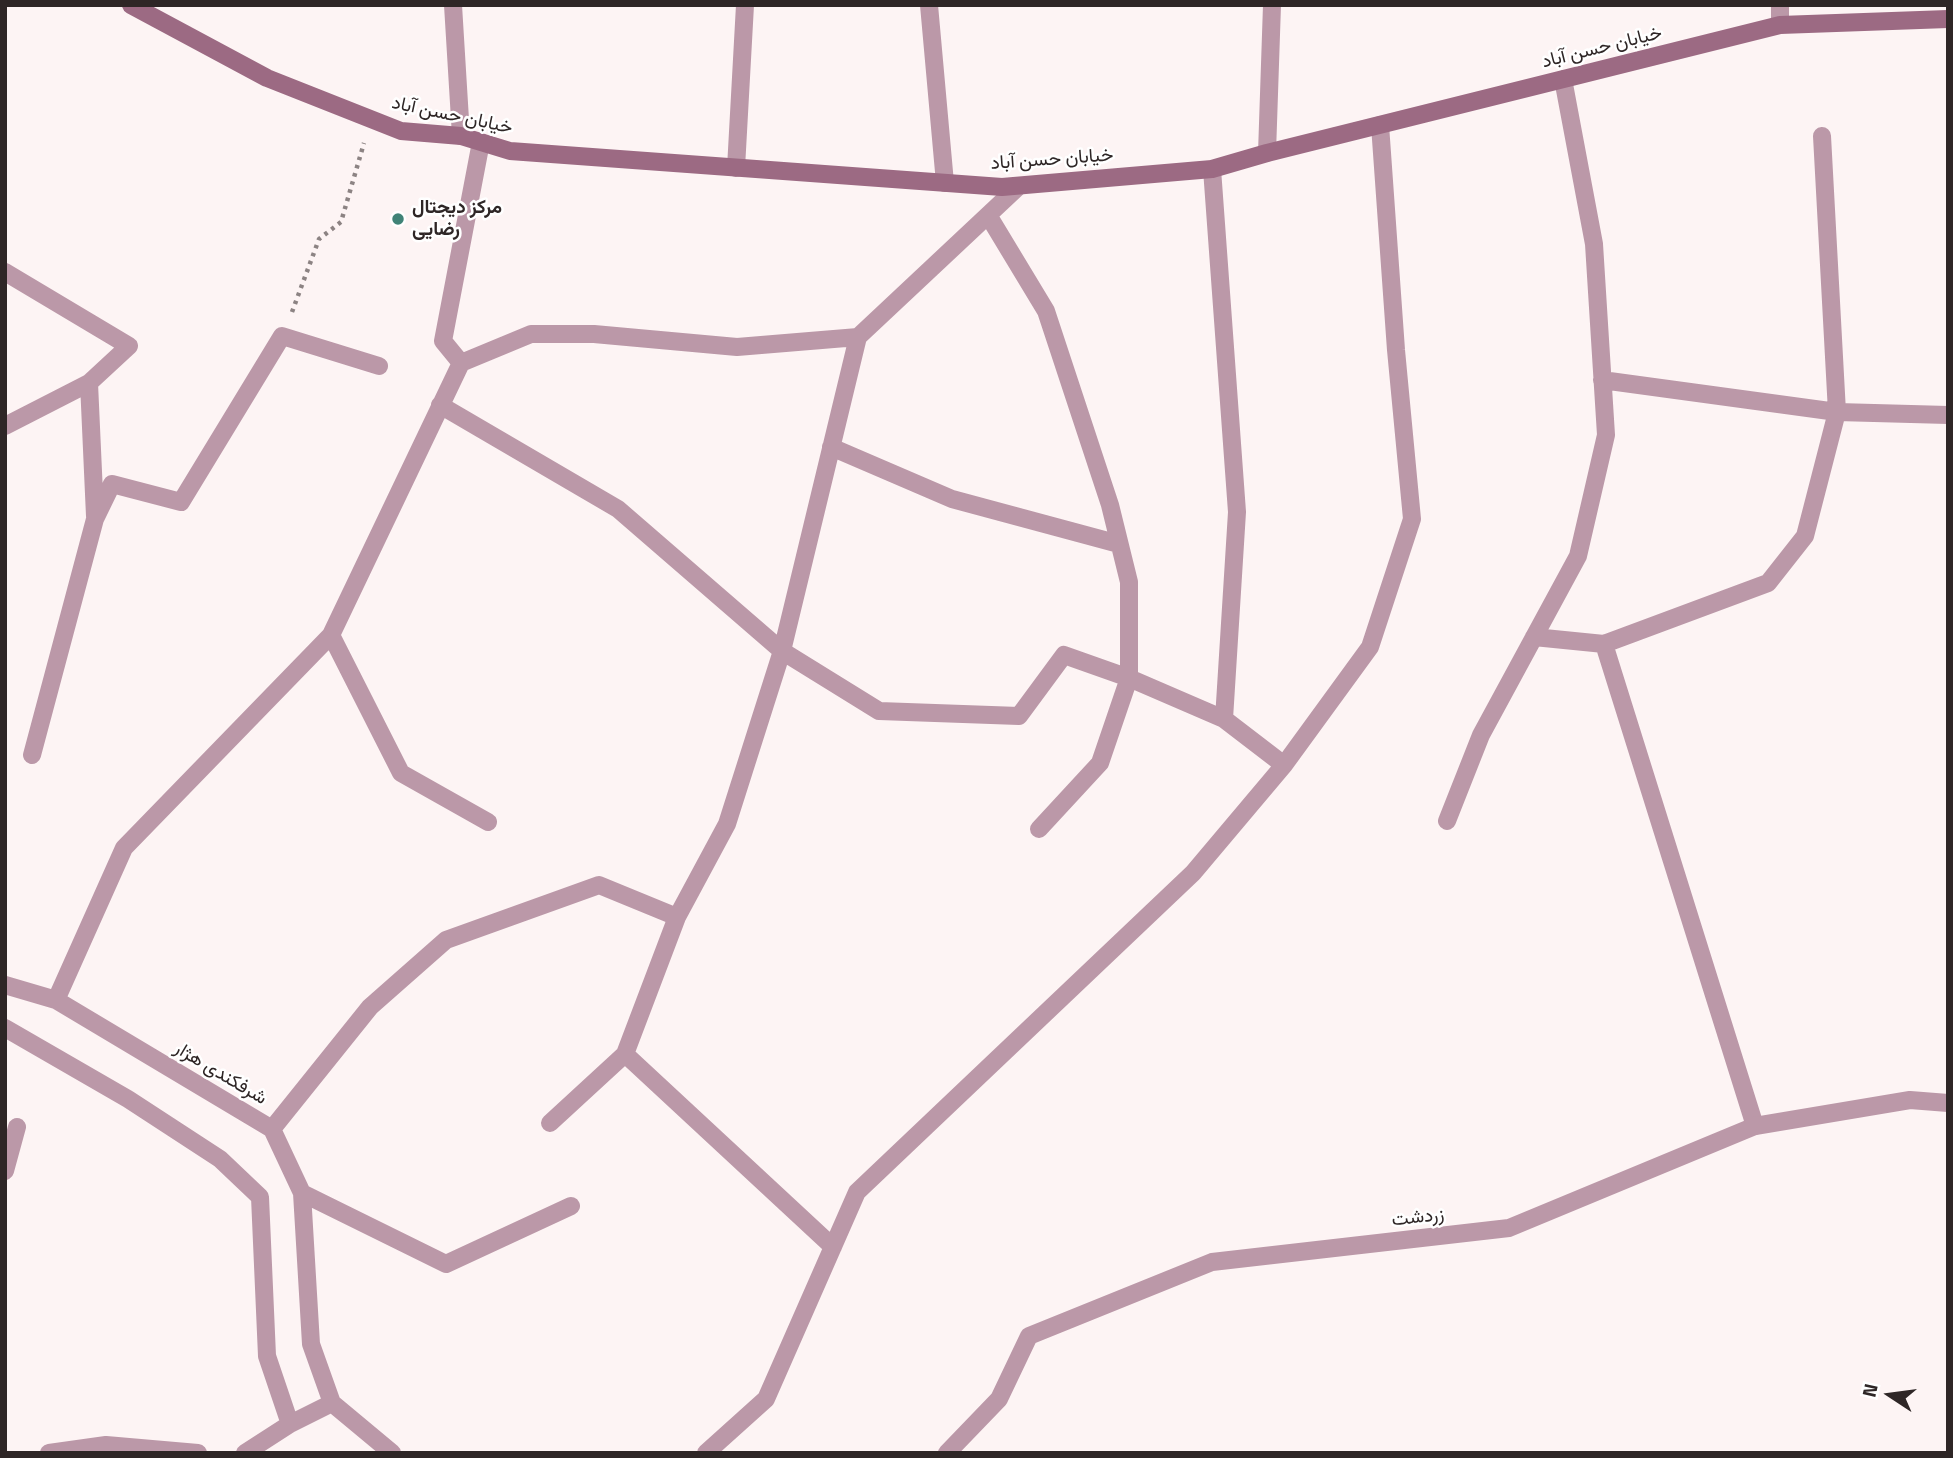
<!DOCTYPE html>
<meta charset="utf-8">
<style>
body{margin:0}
#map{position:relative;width:1953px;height:1458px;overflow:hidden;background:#fdf4f4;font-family:"Titillium Web",sans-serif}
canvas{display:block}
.frame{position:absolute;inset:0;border:7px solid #2e2626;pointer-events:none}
.north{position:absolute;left:1855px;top:1360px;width:70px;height:70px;-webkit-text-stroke:5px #fff;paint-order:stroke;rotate:283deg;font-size:19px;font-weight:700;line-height:28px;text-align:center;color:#2e2626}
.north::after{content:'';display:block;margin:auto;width:24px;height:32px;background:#2e2626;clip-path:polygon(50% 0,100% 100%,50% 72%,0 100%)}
</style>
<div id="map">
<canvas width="1953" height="1458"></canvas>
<div class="frame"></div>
<div class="north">N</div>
</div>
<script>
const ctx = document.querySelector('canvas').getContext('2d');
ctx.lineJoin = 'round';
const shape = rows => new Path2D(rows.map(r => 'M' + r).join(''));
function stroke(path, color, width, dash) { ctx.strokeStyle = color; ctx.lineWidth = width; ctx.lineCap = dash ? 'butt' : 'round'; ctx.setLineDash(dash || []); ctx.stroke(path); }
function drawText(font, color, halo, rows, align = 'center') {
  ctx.font = font + ' "Titillium Web",Vazirmatn,sans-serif'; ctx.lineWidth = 5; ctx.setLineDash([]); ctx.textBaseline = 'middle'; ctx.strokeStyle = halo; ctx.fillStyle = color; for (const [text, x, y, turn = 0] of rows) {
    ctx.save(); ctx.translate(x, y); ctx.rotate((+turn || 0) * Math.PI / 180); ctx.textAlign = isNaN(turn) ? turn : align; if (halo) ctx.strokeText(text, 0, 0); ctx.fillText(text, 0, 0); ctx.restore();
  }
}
stroke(shape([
 [292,312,319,239,341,222,364,143]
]), '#8c8383', 4.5, [3.5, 5]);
stroke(shape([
 [929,5,945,183],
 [1780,5,1780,25],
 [481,142,443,341,461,363,531,334,594,334,737,347,858,337],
 [736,168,745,5],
 [1212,169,1237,512,1224,719],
 [988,215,1046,311,1110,505,1129,582,1129,678,1100,763,1039,829],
 [5,272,129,346,89,383],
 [1602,380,1837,412,1948,415],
 [440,405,618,509,782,651,879,711,1019,716,1064,655,1129,678,1224,719,1284,765],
 [5,426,89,383,95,516],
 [831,447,952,499,1119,544],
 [331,635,401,773,488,822],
 [1534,637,1604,644,1768,583,1805,536,1837,412,1822,136],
 [1604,644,1755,1126],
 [32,755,95,519,112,484,181,502,282,336,379,366],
 [1447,821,1481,735,1578,556,1606,435,1594,244,1563,79],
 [5,985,56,1000,272,1129,302,1193,311,1344,332,1403],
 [56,1000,124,848,331,635,461,363],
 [5,1028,128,1099,220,1159,260,1197,267,1356,290,1424,332,1403,392,1453],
 [550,1123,625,1054],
 [272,1129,370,1007,446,940,599,885,677,917],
 [5,1171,17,1127],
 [302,1193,446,1264,571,1206],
 [833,1247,625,1054,677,917,727,824,782,651,858,337,1019,186],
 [49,1453,106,1445,198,1453],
 [245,1453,290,1424],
 [706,1453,766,1399,857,1192,1193,873,1284,765,1370,647,1412,519,1396,350,1380,125]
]), '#bb98a8', 18);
stroke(shape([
 [453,5,461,136],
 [1267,153,1272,5],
 [947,1453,999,1399,1029,1336,1212,1262,1509,1228,1755,1126,1910,1100,1948,1103]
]), '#bb98a8', 18);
stroke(shape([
 [131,5,267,78,401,131,461,136,510,151,1002,187,1212,169,1267,153,1780,25,1948,19]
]), '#9c6a83', 18);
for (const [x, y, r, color] of [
 [398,219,7,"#408377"]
]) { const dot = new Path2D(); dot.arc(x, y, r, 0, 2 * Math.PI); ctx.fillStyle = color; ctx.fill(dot); stroke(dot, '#fff', 2.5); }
drawText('19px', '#2e2626', '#fff', [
 ["خیابان حسن آباد",1602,48,-14],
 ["خیابان حسن آباد",452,116,12],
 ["خیابان حسن آباد",1052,160,-4],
 ["شرفکندی هژار",220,1074,31],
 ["زردشت",1418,1218,-6]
]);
drawText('bold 19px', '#2e2626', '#fff', [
 ["مرکز دیجتال",412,208],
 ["رضایی",412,230]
], 'left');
</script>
